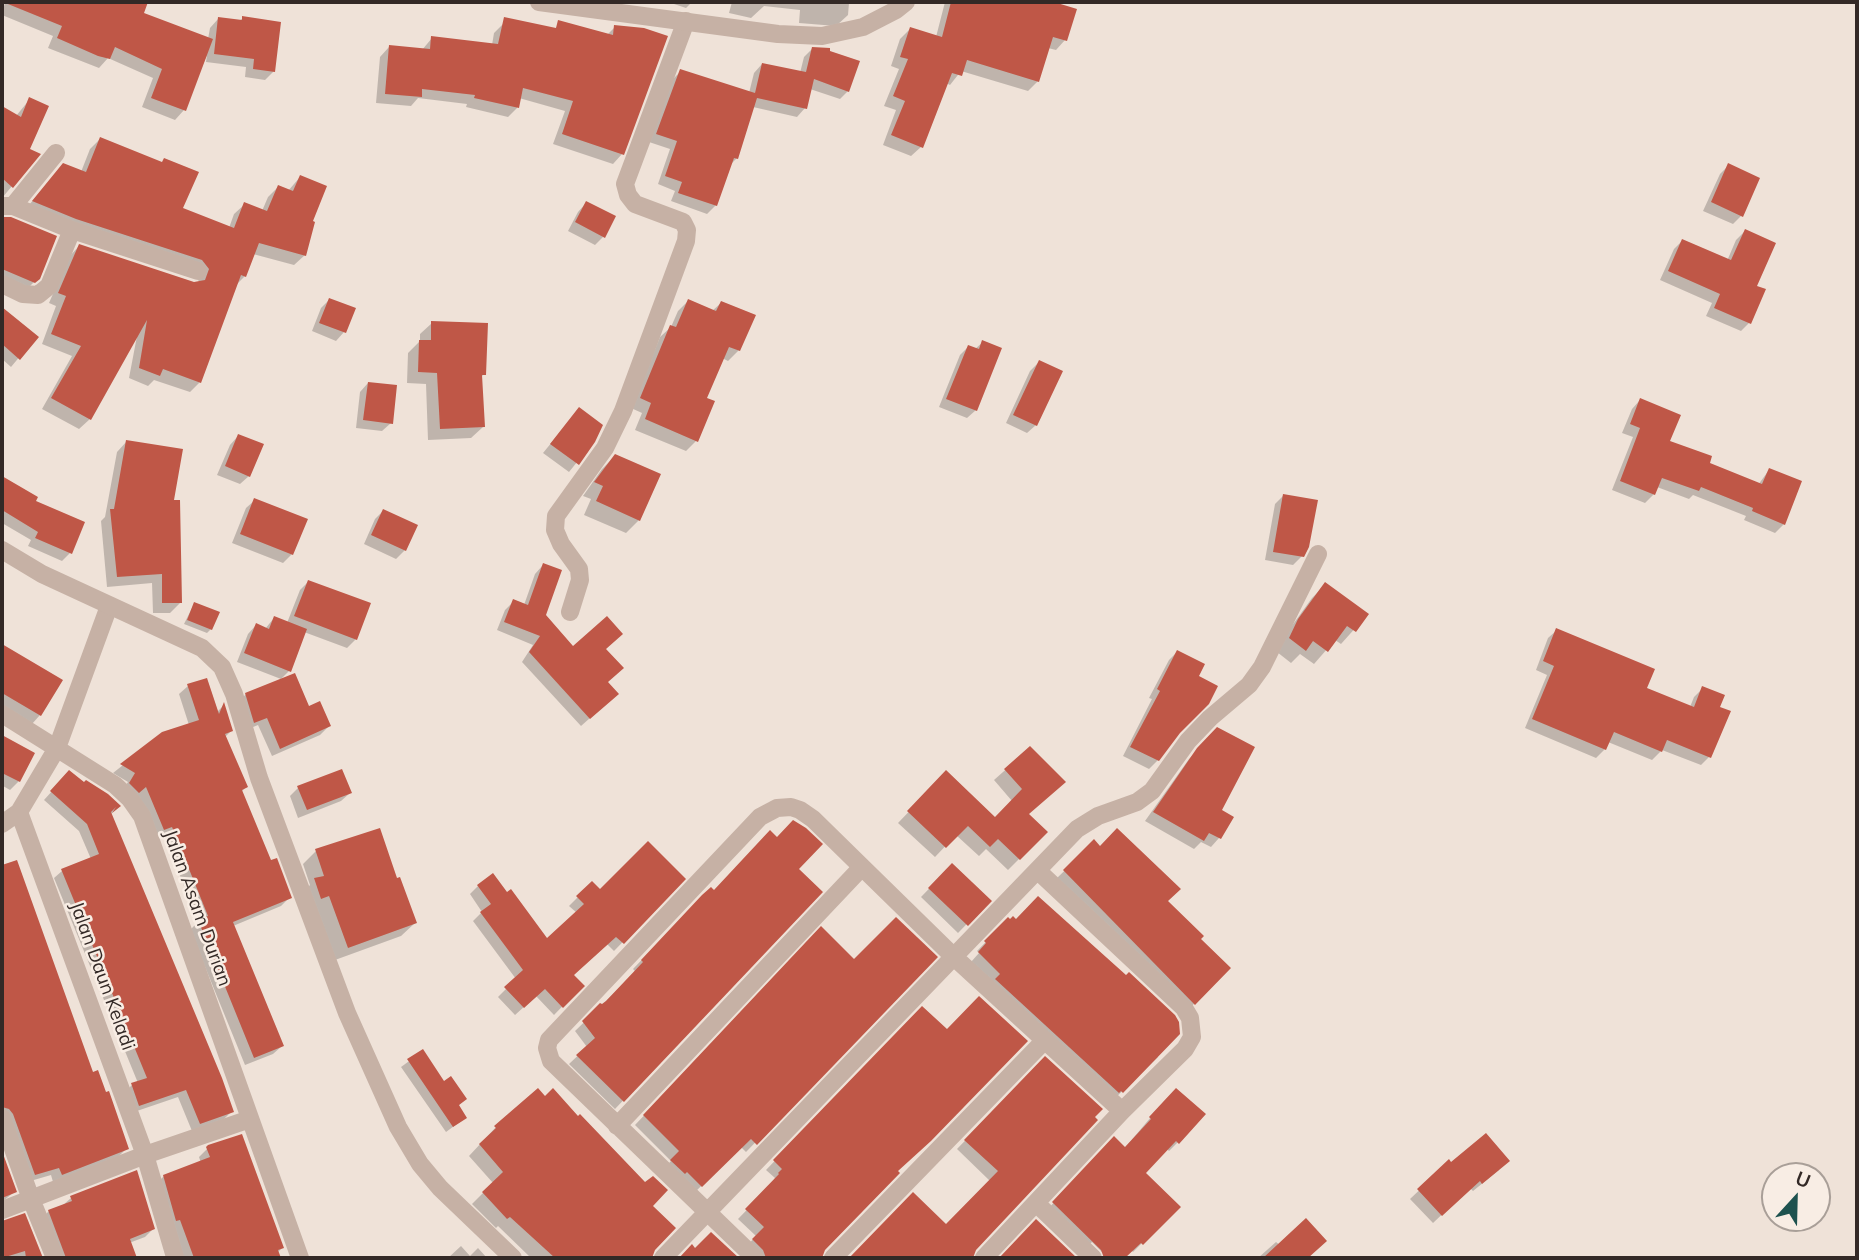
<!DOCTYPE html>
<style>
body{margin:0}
#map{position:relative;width:1859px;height:1260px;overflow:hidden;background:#efe2d8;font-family:Mulish,sans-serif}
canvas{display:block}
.frame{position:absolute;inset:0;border:4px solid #332926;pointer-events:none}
.north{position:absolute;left:1761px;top:1162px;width:70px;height:70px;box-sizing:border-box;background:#f8ede4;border:2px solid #a99f98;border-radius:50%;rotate:22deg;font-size:19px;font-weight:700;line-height:28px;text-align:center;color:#332926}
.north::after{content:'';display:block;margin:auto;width:24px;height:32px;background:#1e524f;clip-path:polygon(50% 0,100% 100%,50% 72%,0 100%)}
</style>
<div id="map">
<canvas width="1859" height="1260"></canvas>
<div class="frame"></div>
<div class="north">U</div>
</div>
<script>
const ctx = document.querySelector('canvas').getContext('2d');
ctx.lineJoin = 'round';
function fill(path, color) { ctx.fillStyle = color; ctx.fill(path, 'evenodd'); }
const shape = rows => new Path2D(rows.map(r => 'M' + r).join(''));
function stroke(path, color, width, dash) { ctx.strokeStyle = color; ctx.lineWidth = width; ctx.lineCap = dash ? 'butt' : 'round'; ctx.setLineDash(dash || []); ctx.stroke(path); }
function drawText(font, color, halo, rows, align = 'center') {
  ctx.font = font + ' Mulish,sans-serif'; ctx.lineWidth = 5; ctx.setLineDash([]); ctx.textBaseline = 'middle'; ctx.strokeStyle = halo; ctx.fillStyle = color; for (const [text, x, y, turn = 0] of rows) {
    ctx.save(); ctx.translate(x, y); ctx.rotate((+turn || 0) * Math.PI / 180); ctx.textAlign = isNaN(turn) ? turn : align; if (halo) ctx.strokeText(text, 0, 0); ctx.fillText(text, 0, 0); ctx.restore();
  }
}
fill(shape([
 [5,2,146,2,141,14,208,39,210,28,218,19,239,21,243,18,274,71,265,80,245,77,246,67,206,62,207,55,184,110,175,120,142,107,153,78,108,58,99,68,48,48,53,36,2,15],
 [668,2,692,2,686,8],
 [732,2,873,2,871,4,849,3,848,15,836,26,799,23,800,10,764,6,751,18,729,13],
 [945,2,1048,2,1075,10,1065,40,1056,50,1048,48,1038,81,1028,91,961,71,950,85,946,83,921,147,911,156,883,145,896,110,884,106,899,69,891,66,900,39,910,29,936,37],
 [504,23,554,30,560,23,607,35,615,27,622,154,613,164,553,144,565,111,519,98,517,108,508,117,466,107,467,104,418,98,411,106,376,103,380,57,389,47,422,50,432,38,492,45,494,33],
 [812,49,848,91,840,99,810,89,805,108,797,117,753,107,737,158,730,165,716,205,707,214,671,201,675,191,658,184,670,149,649,142,672,80,681,71,749,93,754,73,762,64,800,73,804,57],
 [30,99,27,150,38,155,2,198,2,116,7,111,16,116],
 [100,139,181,209,229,228,234,214,245,204,262,211,268,197,278,187,288,191,300,177,310,222,305,255,294,265,253,254,245,276,235,286,200,382,190,392,154,380,148,386,129,378,137,336,90,419,79,429,42,409,72,356,42,344,56,306,49,303,69,257,79,246,194,284,199,283,197,274,23,212,63,165,81,172,90,149],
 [1728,166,1741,216,1733,224,1703,211,1720,174],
 [586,203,603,237,595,245,568,231,578,212],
 [2,218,10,219,38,278,27,289,2,284],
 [1745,231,1755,286,1749,323,1741,331,1706,316,1712,303,1660,280,1674,249,1682,241,1727,261,1736,240],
 [329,300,344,332,336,341,312,331,321,308],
 [688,301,712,311,721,303,739,350,728,361,722,358,705,399,696,441,686,451,635,430,642,413,631,408,660,337,671,327,678,311],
 [2,309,36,337,11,367,2,359],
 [432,323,484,374,481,377,483,427,471,438,428,440,426,384,407,383,408,353,420,341,420,334],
 [983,342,976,410,967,418,939,407,960,355,968,347,975,349],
 [1039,362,1036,425,1027,433,1006,423,1030,371],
 [368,383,391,423,382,431,356,428,360,392],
 [1640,400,1668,442,1707,464,1758,485,1769,470,1784,524,1775,533,1744,520,1746,516,1693,495,1689,499,1657,487,1654,494,1645,503,1612,490,1633,437,1622,433,1632,409],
 [579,409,594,441,569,472,543,453],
 [238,436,249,476,240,484,217,475,230,445],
 [127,441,172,502,181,602,170,613,153,613,152,583,107,587,101,521,105,517,117,452],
 [615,456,639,520,626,533,584,515,591,499,583,496,602,469],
 [2,478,36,498,33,502,70,553,62,561,28,546,31,540,2,523],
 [1283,496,1302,556,1293,565,1265,560,1275,504],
 [255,500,292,554,283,563,232,543,246,508],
 [383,511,405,550,396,559,364,544,375,519],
 [543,565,544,616,572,648,604,649,608,702,581,726,522,662,533,645,497,630,505,610,514,601,524,605,535,574],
 [308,582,356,639,347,648,304,632,289,671,281,679,237,662,248,634,256,625,265,629,274,618,287,623,300,590],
 [1325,585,1367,615,1341,644,1335,640,1314,664,1300,654,1291,663,1277,652,1286,634,1312,598],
 [194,604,211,629,207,633,184,624],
 [1557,630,1645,688,1690,707,1694,697,1703,688,1718,708,1709,757,1701,765,1662,750,1652,760,1608,742,1605,749,1596,758,1525,728,1547,675,1536,670,1548,638],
 [2,646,61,681,40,715,32,724,2,706],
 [1177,652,1158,760,1149,769,1123,756,1152,699,1149,698,1169,660],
 [188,686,217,712,224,705,231,731,225,737,246,787,241,792,270,862,290,897,281,906,233,926,282,1046,273,1054,245,1065,190,930,198,922,164,835,155,838,137,794,130,800,122,792,128,782,113,773,162,734,189,725,179,694],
 [246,694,329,726,320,735,272,756,258,725,246,730,238,703],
 [1217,729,1219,810,1232,817,1219,838,1211,847,1201,842,1194,849,1145,821,1189,759],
 [2,737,33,754,19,781,10,790,3,786,2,788],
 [1030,748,1028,814,1046,832,1008,870,986,849,979,856,956,835,935,857,898,823,946,773,995,819,1012,801,994,780],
 [62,780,119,807,110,815,232,1111,224,1119,192,1131,178,1097,131,1113,124,1093,132,1085,138,1083,54,878,62,871,91,859,79,831,44,800],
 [298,788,350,793,341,801,298,818,290,796],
 [1094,842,1166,901,1199,939,1229,968,1186,1012,1056,879],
 [316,851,395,880,415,923,401,936,335,960,302,893,310,885,303,864],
 [16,862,92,1074,127,1148,119,1156,53,1182,51,1175,27,1182,2,1119,2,867],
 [952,865,989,901,958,933,921,897],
 [797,869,821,892,615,1109,569,1064,587,1047,575,1031,636,972,633,969,694,905],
 [684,879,614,951,607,944,572,975,582,986,554,1015,536,996,515,1015,498,997,516,979,473,921,482,912,470,894,478,886,546,940,577,913,569,906,592,883,600,892],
 [1008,919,1158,1057,1113,1100,971,962,979,953,977,951],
 [821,929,854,961,935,957,746,1152,741,1147,692,1195,662,1170,671,1161,635,1125],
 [922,1008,896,1171,823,1249,821,1258,753,1258,744,1249,756,1236,738,1219,772,1184,775,1178,766,1170],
 [423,1051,443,1084,465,1099,458,1106,465,1118,446,1132,401,1067],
 [1045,1058,972,1258,851,1258,913,1195,946,1226,990,1181,957,1149],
 [1167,1098,1178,1142,1169,1151,1167,1149,1144,1173,1178,1207,1133,1252,1131,1250,1123,1258,1108,1258,1092,1242,1084,1250,1045,1212,1114,1139,1124,1149],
 [496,1127,650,1206,673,1228,647,1258,531,1258,498,1226,496,1228,472,1204,493,1183,469,1156],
 [209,1147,282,1248,277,1253,279,1258,213,1258,210,1252,193,1258,182,1258,155,1185,164,1176,201,1163,199,1157],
 [2,1156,14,1192,2,1202],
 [1449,1162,1499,1170,1473,1191,1470,1188,1433,1223,1410,1199],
 [71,1198,153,1229,145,1237,129,1243,135,1258,56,1258,41,1219,49,1211,62,1206],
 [24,1216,41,1258,2,1258,2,1223],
 [1324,1241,1306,1258,1258,1258,1276,1242,1280,1245],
 [461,1246,470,1256,478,1248,487,1258,448,1258]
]), '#0003');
fill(shape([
 [3,2,148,2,144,13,213,39,186,111,151,98,162,69,115,47,110,59,98,56,57,38,62,26],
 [951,2,1054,2,1077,9,1067,41,1053,37,1039,82,967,60,962,76,952,73,923,148,891,135,905,101,893,96,908,59,900,57,910,27,942,37],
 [242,16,281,22,275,72,253,69,254,59,214,54,218,17,242,20],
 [504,17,556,28,558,20,613,35,614,25,644,28,668,36,624,155,562,134,573,101,523,88,519,108,474,98,475,95,422,89,422,97,385,94,389,45,430,49,431,36,498,44],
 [812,47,830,48,830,51,860,61,849,92,814,79,807,109,757,98,738,159,734,158,717,206,678,193,682,182,665,176,677,141,656,134,680,69,755,93,762,63,806,72],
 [29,97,49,106,30,149,41,154,13,188,2,178,2,106,21,117],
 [100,137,162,162,164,158,199,172,183,208,234,228,244,202,267,211,278,185,293,191,300,175,327,186,313,221,315,222,306,256,259,243,246,277,241,275,201,383,163,369,160,376,139,368,147,320,91,420,51,398,81,346,51,334,66,296,58,293,79,244,194,282,205,280,209,269,202,260,76,219,32,201,63,163,86,172],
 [1728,163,1760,178,1743,217,1711,202],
 [586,201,616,216,605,238,575,222],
 [2,217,11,217,57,236,40,279,35,283,2,269],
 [1745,229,1776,243,1757,286,1766,289,1751,324,1714,308,1720,294,1668,271,1682,239,1731,260],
 [329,298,356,308,346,333,319,323],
 [688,299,716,311,721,301,756,315,740,351,729,347,707,398,715,401,698,442,645,419,651,403,640,398,670,325,676,327],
 [2,307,39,337,20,360,2,344],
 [431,321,488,323,486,375,482,375,485,427,440,429,437,373,418,372,419,340,431,340],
 [982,340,1002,348,977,411,946,399,968,345,979,349],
 [1039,360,1063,371,1037,426,1013,415],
 [368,382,397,385,393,424,363,420],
 [1640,398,1681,415,1670,441,1712,456,1710,463,1762,484,1769,468,1802,481,1785,525,1752,511,1753,508,1701,487,1699,491,1662,478,1655,495,1620,481,1640,428,1630,424],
 [579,407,603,425,595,442,579,465,550,444],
 [238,434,264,444,250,477,225,466],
 [126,440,183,449,174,500,180,500,182,603,162,603,162,574,117,577,110,509,114,509],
 [615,454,661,474,640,521,596,501,603,486,594,482],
 [2,476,38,497,36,501,85,522,72,554,35,538,38,532,2,510],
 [1283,494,1318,500,1309,547,1304,557,1273,552],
 [254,498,308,519,293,555,240,534],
 [383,509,418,525,406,551,371,535],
 [543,563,562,570,546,615,573,646,607,616,623,634,606,649,624,668,608,682,619,694,590,719,529,652,540,636,504,622,513,599,528,605],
 [308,580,371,603,357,640,294,616],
 [1325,582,1369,614,1356,632,1347,626,1328,652,1313,641,1306,651,1289,638,1298,619],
 [194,602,220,612,212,630,187,620],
 [274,616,307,629,291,672,244,653,256,623,269,629],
 [1556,628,1655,669,1647,688,1694,707,1702,686,1725,695,1720,707,1731,711,1711,758,1667,740,1662,752,1614,732,1606,750,1532,719,1554,666,1543,661],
 [2,644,63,680,41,716,2,693],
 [1177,650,1205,664,1199,676,1218,686,1209,704,1180,733,1159,761,1130,747,1160,691,1157,689],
 [295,673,309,706,320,701,331,726,280,749,267,718,254,723,245,693],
 [207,678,219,714,224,702,233,731,225,734,248,787,242,790,271,860,277,858,292,898,233,922,284,1046,254,1058,198,920,208,916,172,827,164,830,146,787,139,793,129,783,135,773,120,764,162,732,199,720,187,684],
 [1217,727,1255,747,1222,810,1234,817,1221,839,1209,833,1204,841,1153,812,1197,748],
 [2,735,35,753,20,782,2,773],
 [1030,746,1066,782,1029,814,1048,832,1020,860,998,839,990,847,968,826,946,848,907,811,946,770,995,817,1022,789,1004,769],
 [342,769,352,793,307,810,297,786],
 [69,770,84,782,86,780,108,794,121,806,112,813,116,807,111,812,222,1078,234,1112,200,1124,186,1090,139,1106,131,1083,147,1078,61,869,99,854,87,824,50,791],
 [793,820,806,828,823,844,799,869,823,892,624,1102,576,1055,595,1038,582,1021,600,1003,602,1004,606,1001,643,962,641,960,702,895,711,887,714,890,770,830,777,837],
 [380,828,397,878,400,877,417,923,348,948,329,896,321,899,314,878,324,876,315,849],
 [1117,828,1181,889,1168,901,1204,936,1201,939,1231,968,1195,1005,1063,870,1094,839,1100,846],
 [648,841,686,879,624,944,616,937,574,975,585,986,563,1008,545,989,524,1008,504,987,523,970,480,912,491,904,477,885,493,873,507,892,511,889,547,938,584,904,576,896,592,881,600,889],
 [17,860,93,1072,98,1070,106,1092,109,1091,129,1149,62,1175,59,1168,35,1175,13,1114,9,1109,2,1107,2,865],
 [952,863,992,901,968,926,928,888],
 [1038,896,1126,975,1129,972,1175,1015,1179,1022,1180,1034,1123,1093,1121,1091,1119,1093,995,979,1000,974,978,952,986,943,984,941,1008,917,1010,919,1013,916,1016,919],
 [896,917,938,957,757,1145,751,1139,702,1187,687,1172,685,1174,670,1160,679,1151,643,1115,821,926,854,959],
 [979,996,1028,1041,931,1141,898,1171,900,1173,825,1250,822,1258,766,1258,763,1250,752,1239,764,1227,745,1209,779,1174,778,1173,782,1169,773,1160,922,1006,947,1029],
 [423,1049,444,1081,451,1076,467,1099,459,1105,467,1118,453,1127,407,1059],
 [1045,1056,1103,1109,1095,1117,1098,1120,976,1250,973,1258,849,1258,913,1192,946,1224,998,1171,964,1140],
 [538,1088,545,1096,553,1088,578,1116,580,1114,645,1182,653,1176,668,1190,653,1206,676,1228,655,1250,652,1258,555,1258,510,1217,507,1219,482,1192,503,1172,479,1144,496,1128,494,1126],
 [1176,1088,1206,1114,1179,1144,1176,1141,1146,1173,1181,1207,1143,1245,1141,1243,1125,1258,1104,1258,1101,1250,1052,1202,1114,1136,1125,1147,1151,1119,1149,1117],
 [1486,1133,1510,1161,1482,1184,1480,1181,1442,1216,1417,1189,1449,1159,1451,1162],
 [242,1134,284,1248,278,1250,281,1258,194,1258,180,1220,176,1221,163,1175,210,1157,206,1147,208,1145],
 [2,1151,17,1192,2,1198],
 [137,1170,155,1229,130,1239,137,1258,66,1258,48,1210,72,1201,70,1196],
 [25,1213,43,1258,26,1258,25,1251,2,1258,2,1221],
 [1306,1218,1327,1241,1308,1258,1263,1258],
 [1036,1219,1077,1258,999,1258],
 [711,1232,739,1258,679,1258,692,1244,695,1248]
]), '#bf5747');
stroke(shape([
 [2,206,13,206,72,230,198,271],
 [13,206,56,153],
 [2,284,23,294,38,295,49,286,72,230],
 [570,612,580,580,579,569,561,544,555,530,556,516,605,448,623,411,686,241,687,230,683,222,635,204,628,195,625,184,686,21],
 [2,714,115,785,130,799,142,816,300,1258],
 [19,812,145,1155,175,1257],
 [2,824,19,812,57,748,109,606],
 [2,1118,31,1199,55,1258],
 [617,1126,862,867,954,957,1122,1111],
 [1036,1203,1093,1258],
 [2,1210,145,1155,250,1119],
 [663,1258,1077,829,1098,816,1137,802,1152,791,1188,741,1210,718,1249,685,1262,667,1318,554],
 [755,1258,551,1061,547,1048,549,1040,760,817,777,808,791,807,800,810,813,819,862,867],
 [833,1258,1045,1040],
 [984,1258,1122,1111,1185,1049,1192,1037,1190,1018,1184,1008,1038,871]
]), '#c6b1a5', 18);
stroke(shape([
 [539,2,778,34,822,36,863,27,896,10,906,2],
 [2,550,42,574,202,648,222,667,234,694,259,778,347,1013,398,1127,420,1164,440,1188,513,1258]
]), '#c6b1a5', 18);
drawText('19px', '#332926', '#f8ede4', [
 ["Jalan Asam Durian",197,908,70],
 ["Jalan Daun Keladi",102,976,70]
]);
</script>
